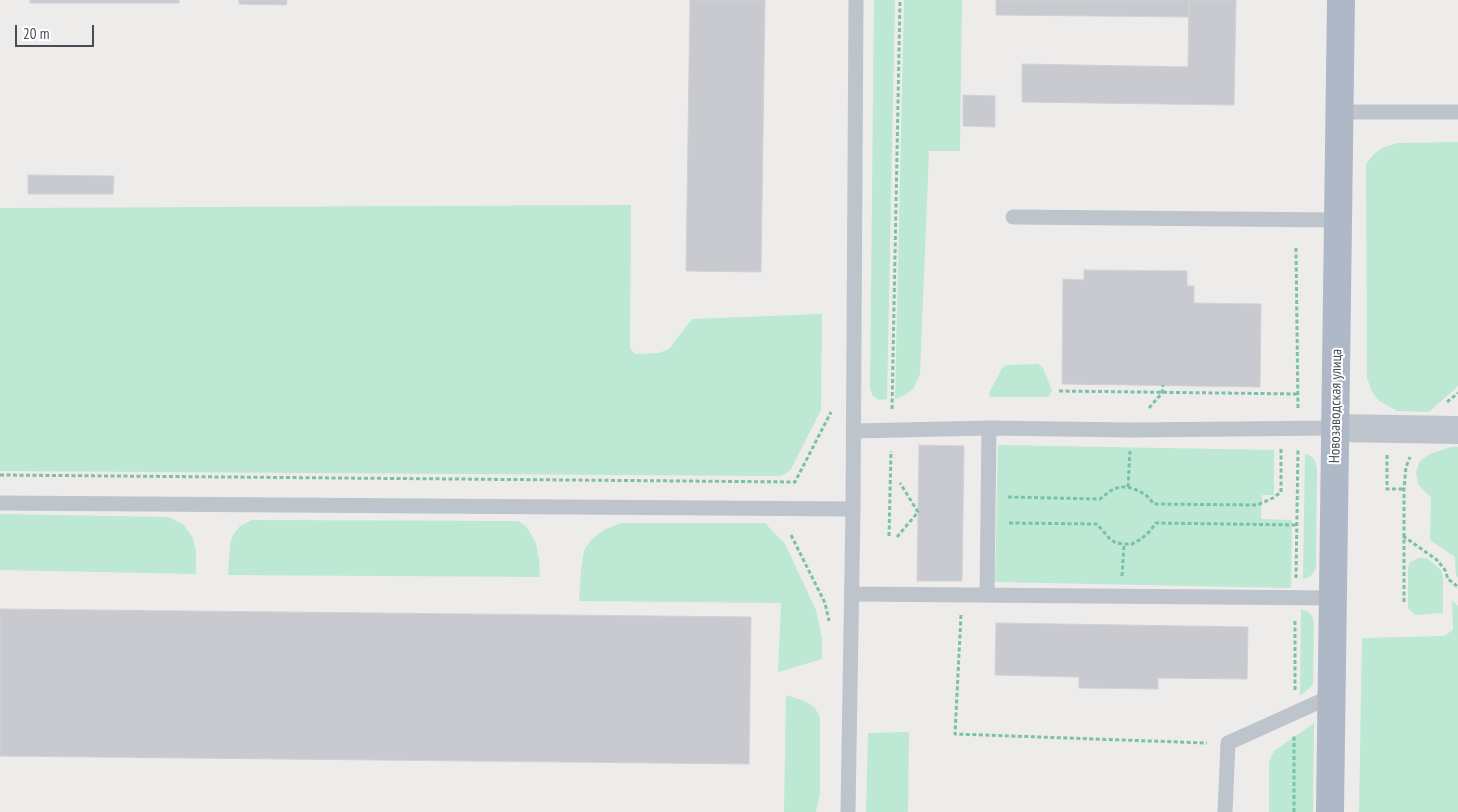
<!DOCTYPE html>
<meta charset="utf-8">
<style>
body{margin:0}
#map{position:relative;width:1458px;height:812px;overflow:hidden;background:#eeeceb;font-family:"PT Sans Narrow",sans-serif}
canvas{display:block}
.scale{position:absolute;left:15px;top:25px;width:79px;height:22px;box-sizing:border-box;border:2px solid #464d56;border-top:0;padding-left:6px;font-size:15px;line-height:18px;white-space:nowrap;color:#464d56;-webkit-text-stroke:4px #fff;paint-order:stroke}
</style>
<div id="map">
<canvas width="1458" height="812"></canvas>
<div class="scale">20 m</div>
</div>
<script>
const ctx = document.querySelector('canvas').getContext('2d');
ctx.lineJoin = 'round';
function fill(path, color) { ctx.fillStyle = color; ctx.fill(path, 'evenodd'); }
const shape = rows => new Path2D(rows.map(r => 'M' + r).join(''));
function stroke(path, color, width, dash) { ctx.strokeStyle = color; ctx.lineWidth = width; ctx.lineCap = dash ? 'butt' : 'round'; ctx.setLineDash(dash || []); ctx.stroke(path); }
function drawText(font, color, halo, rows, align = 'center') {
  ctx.font = font + ' "PT Sans Narrow",sans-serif'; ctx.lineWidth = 4; ctx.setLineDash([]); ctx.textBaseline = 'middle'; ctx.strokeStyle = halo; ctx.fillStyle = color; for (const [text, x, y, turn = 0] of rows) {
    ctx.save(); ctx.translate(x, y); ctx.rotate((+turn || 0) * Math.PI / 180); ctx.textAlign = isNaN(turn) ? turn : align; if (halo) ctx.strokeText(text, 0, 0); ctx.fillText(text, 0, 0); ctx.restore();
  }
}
fill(shape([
 [874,0,895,0,887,399,879,400,873,396,870,389],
 [904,0,962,0,960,151,929,151,920,374,914,388,905,395,895,399],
 [1458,142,1458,386,1429,412,1397,411,1379,401,1372,392,1367,378,1366,164,1373,155,1382,148,1397,143],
 [631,205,630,348,635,354,659,353,669,349,692,319,822,314,821,410,790,471,781,476,0,471,0,208],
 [1038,364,1043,368,1052,391,1048,397,990,397,989,393,1002,368,1007,365],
 [998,445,1274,450,1274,495,1262,495,1261,519,1292,520,1291,588,995,582],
 [1451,447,1458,447,1458,578,1456,576,1455,557,1430,540,1431,498,1418,484,1416,472,1420,461,1430,454],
 [1305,454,1311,456,1315,461,1317,468,1316,568,1310,577,1303,579],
 [0,514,169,517,183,524,193,538,196,552,196,574,0,570],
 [252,520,518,521,526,526,536,543,539,559,540,577,228,575,230,544,233,535,240,526],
 [621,523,765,523,785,544,816,610,822,638,822,659,778,672,781,603,579,601,581,570,584,550,592,539,604,530],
 [1418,558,1427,558,1441,570,1443,576,1443,613,1415,615,1408,608,1408,567,1410,562],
 [1452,601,1458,606,1458,812,1359,812,1362,638,1444,636,1453,630],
 [1301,609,1308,612,1312,616,1314,622,1313,685,1300,696],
 [786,695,807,702,815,708,820,717,820,793,816,812,784,812],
 [1314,723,1313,812,1269,812,1269,762,1274,751],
 [909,732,908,812,866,812,868,733]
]), '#bde8d3');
const building = shape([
 [30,0,179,0,179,3,30,3,30,0],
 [239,0,287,0,286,5,239,4,239,0],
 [690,0,765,0,761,272,686,271,690,0],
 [996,0,1189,0,1189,17,996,15,996,0],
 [1189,0,1236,0,1234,105,1022,102,1022,64,1188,67,1189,0],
 [963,95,995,96,995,127,963,126,963,95],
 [28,175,114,176,113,194,28,194,28,175],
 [1084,270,1187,271,1187,286,1194,286,1194,303,1261,304,1260,387,1062,384,1063,279,1084,280,1084,270],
 [919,445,964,446,962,581,917,581,919,445],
 [0,609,751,617,749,764,0,756,0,609],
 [996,623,1248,627,1247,679,1158,678,1158,689,1079,688,1079,677,995,675,996,623]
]);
fill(building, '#c9cad0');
stroke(building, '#d0d1d6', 1);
stroke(shape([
 [1296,248,1298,408],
 [1059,391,1298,394],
 [1447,402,1458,393],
 [1149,408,1162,393,1163,385],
 [892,409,900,0],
 [1387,455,1387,489,1404,489],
 [0,475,795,482,831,412],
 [1128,487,1130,451],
 [1008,497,1100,499,1110,491,1119,487,1128,487,1139,491,1147,496,1154,504,1257,505,1273,498,1281,492,1281,449],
 [1009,523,1097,524,1109,538,1116,543,1124,544,1132,544,1141,539,1149,532,1156,523,1297,525],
 [791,535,825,603,829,621],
 [889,536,891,451],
 [1403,536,1437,560,1445,570,1448,579,1458,587],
 [897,537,918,512,900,483],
 [1122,576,1124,544],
 [1296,578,1298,449],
 [1404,602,1404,489,1406,467,1410,457],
 [961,615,955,734,1207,743],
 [1295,690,1295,619],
 [1294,812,1294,736]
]), '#7ac1a6', 3, [4, 2.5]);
stroke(shape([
 [1340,112,1458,112],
 [1013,217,1338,220],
 [854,431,989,428],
 [0,503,853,509],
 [852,594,1333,598],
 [987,595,989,428,1131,430,1335,428],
 [848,812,853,509,856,0],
 [1225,812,1228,743,1332,696]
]), '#bec4cc', 15);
stroke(shape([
 [1335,428,1458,430]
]), '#bec4cc', 28);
stroke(shape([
 [1330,812,1341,0]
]), '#aeb8c7', 28);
drawText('15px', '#464d56', '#fff', [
 ["Новозаводская улица",1336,406,-89]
]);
</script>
